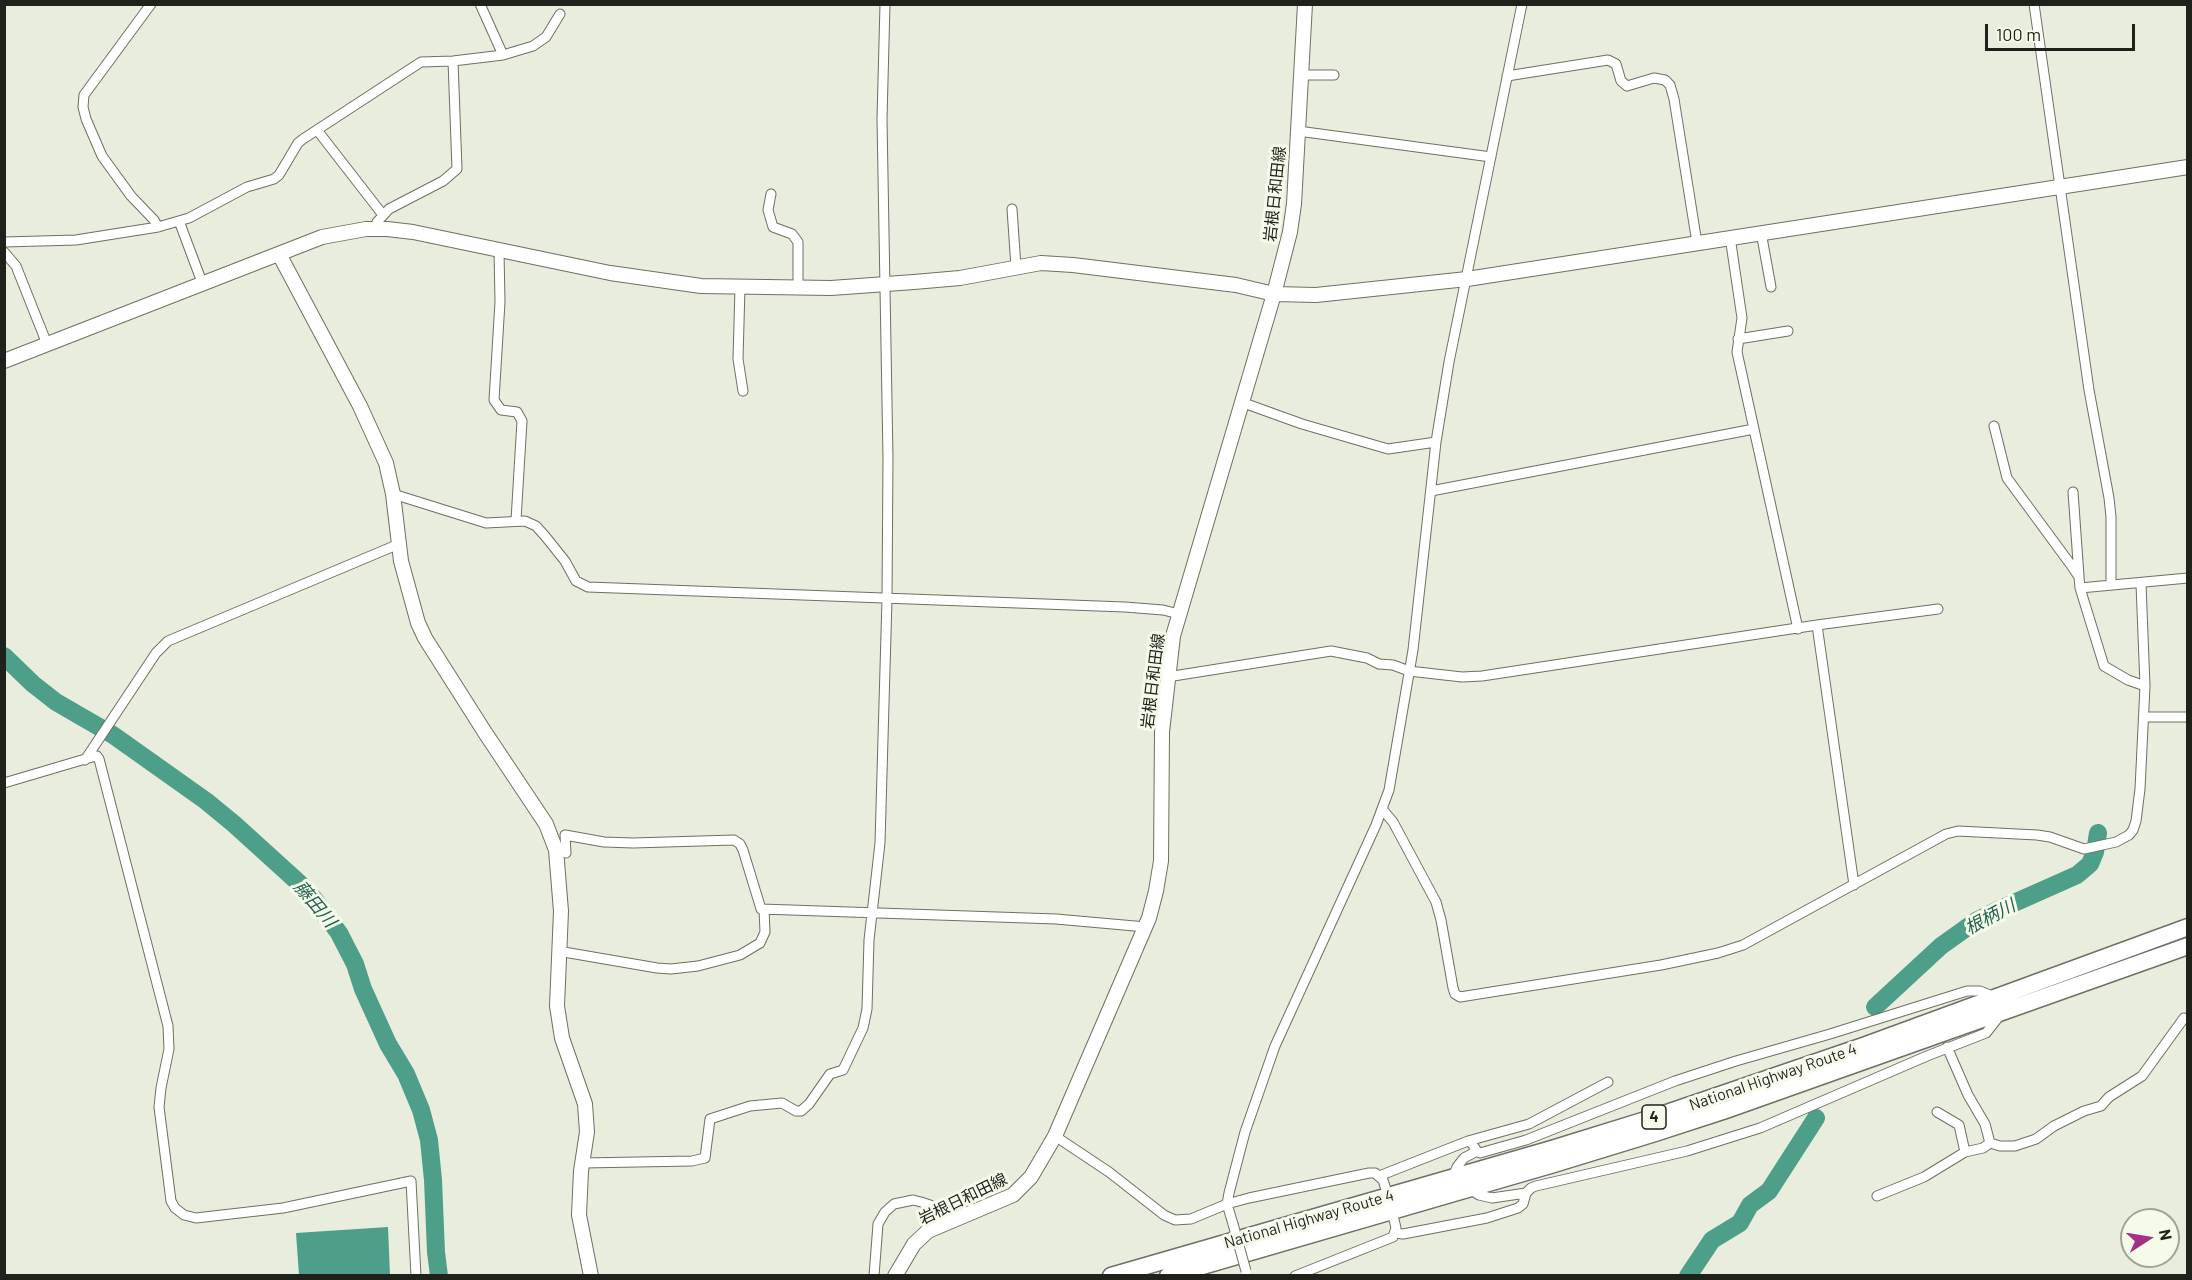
<!DOCTYPE html>
<meta charset="utf-8">
<style>
body{margin:0}
#map{position:relative;width:2192px;height:1280px;overflow:hidden;background:#e9eddd;font-family:Barlow,sans-serif}
canvas{display:block}
.frame{position:absolute;inset:0;border:6px solid #1f211b;pointer-events:none}
.north{position:absolute;left:2120px;top:1208px;width:60px;height:60px;box-sizing:border-box;background:#f6faea;border:2px solid #a0a397;border-radius:50%;rotate:78deg;font-size:16px;font-weight:700;line-height:24px;text-align:center;color:#1f211b}
.north::after{content:'';display:block;margin:auto;width:21px;height:27px;background:#a62f87;clip-path:polygon(50% 0,100% 100%,50% 72%,0 100%)}
.scale{position:absolute;left:1985px;top:24px;width:150px;height:27px;box-sizing:border-box;border:3px solid #1f211b;border-top:0;padding-left:8px;font-size:18px;line-height:21px;white-space:nowrap;color:#1f211b;-webkit-text-stroke:4px #f6faea;paint-order:stroke}
</style>
<div id="map">
<canvas width="2192" height="1280"></canvas>
<div class="frame"></div>
<div class="north">N</div>
<div class="scale">100 m</div>
</div>
<script>
const ctx = document.querySelector('canvas').getContext('2d');
ctx.lineJoin = 'round';
function fill(path, color) { ctx.fillStyle = color; ctx.fill(path, 'evenodd'); }
const shape = rows => new Path2D(rows.map(r => 'M' + r).join(''));
function stroke(path, color, width, dash) { ctx.strokeStyle = color; ctx.lineWidth = width; ctx.lineCap = dash ? 'butt' : 'round'; ctx.setLineDash(dash || []); ctx.stroke(path); }
function drawText(font, color, halo, rows, align = 'center') {
  ctx.font = font + ' Barlow,"Noto Sans JP",sans-serif'; ctx.lineWidth = 6; ctx.setLineDash([]); ctx.textBaseline = 'middle'; ctx.strokeStyle = halo; ctx.fillStyle = color; for (const [text, x, y, turn = 0] of rows) {
    ctx.save(); ctx.translate(x, y); ctx.rotate((+turn || 0) * Math.PI / 180); ctx.textAlign = isNaN(turn) ? turn : align; if (halo) ctx.strokeText(text, 0, 0); ctx.fillText(text, 0, 0); ctx.restore();
  }
}
fill(shape([
 [388,1227,390,1275,299,1275,296,1233]
]), '#4d9f89');
stroke(shape([
 [4,656,33,684,56,702,113,735,206,801,234,824,299,883,314,899,339,933,355,964,363,989,388,1044,406,1074,421,1110,429,1140,433,1180,436,1252,439,1276],
 [1875,1007,1941,946,1976,921,1996,911,2077,875,2090,864,2095,852,2098,833],
 [1688,1276,1712,1240,1740,1223,1750,1205,1769,1191,1816,1118]
]), '#4d9f89', 18);
const street = shape([
 [151,4,84,95,83,107,86,119,102,156,131,196,154,220,158,227],
 [2034,4,2089,390,2109,498,2111,517,2111,585],
 [503,55,533,46,546,37,560,14],
 [1301,75,1334,75],
 [1507,76,1608,60,1616,64,1621,81,1627,86,1654,78,1665,80,1670,85,1674,99,1697,243],
 [317,130,383,215],
 [1298,131,1491,157],
 [771,194,768,210,773,227,792,234,798,242,798,288],
 [1012,209,1016,267],
 [179,221,203,285],
 [376,228,377,222,389,209,443,181,457,169,453,61],
 [1761,232,1771,287],
 [1730,237,1742,318,1737,352,1798,629],
 [4,242,76,240,158,227,189,218,247,187,274,179,279,175,298,143,303,139,421,62,453,61,503,55,480,4],
 [499,251,500,302,494,400,501,410,517,412,522,421,516,520],
 [4,252,16,266,47,344],
 [740,287,738,359,743,391],
 [1738,339,1788,331],
 [1241,402,1302,424,1388,449,1436,442],
 [1994,426,2007,478,2071,565,2079,577,2080,588,2188,578],
 [1431,491,1754,429],
 [2073,492,2079,576],
 [393,494,486,523,525,521,536,526,545,536,565,561,576,581,588,587,1125,607,1163,610,1179,614],
 [2080,588,2104,666,2128,680,2145,686],
 [1817,625,1854,885],
 [1167,677,1331,651,1367,658,1379,664,1393,665,1409,671,1462,677,1482,676,1817,625,1938,609],
 [2145,717,2188,717],
 [85,760,156,653,168,641,399,544],
 [4,783,92,757,97,756,99,759,168,1026,169,1049,161,1088,159,1107,171,1201,175,1208,184,1215,196,1218,283,1208,411,1181,416,1276],
 [1382,809,1393,822,1436,902,1441,920,1453,988,1455,994,1460,997,1661,965,1718,953,1743,945,1946,834,1958,831,2037,835,2050,837,2084,849,2116,842,2129,835,2133,830,2136,821,2140,789,2145,686,2141,584],
 [556,850,566,853,565,835,604,842,633,843,734,840,740,844,743,850,761,909,1056,919,1146,927],
 [558,951,657,968,671,969,698,966,740,955,760,943,765,932,764,909],
 [1947,1047,1968,1095,1985,1124,1990,1143],
 [1937,1112,1959,1125,1965,1152],
 [1055,1136,1109,1172,1164,1215,1175,1220,1191,1219,1227,1204,1249,1198,1369,1173,1375,1173,1383,1180,1388,1196],
 [1470,1141,1477,1151,1480,1153,1526,1140,1675,1081,1736,1061,1830,1034,1967,991,1980,991,1995,997],
 [583,1163,692,1161,705,1158,710,1119,750,1106,782,1103,796,1111,801,1111,809,1104,830,1074,843,1070,863,1028,867,1009,869,940,880,843,887,599,888,458,882,119,885,4],
 [1379,1176,1468,1141,1529,1124,1608,1082],
 [1453,1177,1457,1167,1464,1158,1477,1151],
 [1469,1189,1479,1195,1492,1198,1526,1193],
 [1877,1196,1924,1177,1965,1152,1983,1148,1990,1143,2000,1146,2015,1146,2036,1139,2054,1126,2084,1111,2101,1106,2109,1097,2142,1076,2184,1018],
 [1233,1224,1227,1204,1229,1193,1245,1132,1275,1046,1376,825,1389,790,1413,650,1436,442,1449,362,1522,4],
 [1395,1233,1403,1234,1487,1218,1518,1208,1523,1204,1526,1193,1531,1188,1536,1186,1687,1151,1760,1128,1927,1056,1986,1033,2001,1014],
 [874,1276,878,1224,885,1212,894,1204,913,1200,921,1202,930,1205,947,1222],
 [1295,1276,1393,1237,1396,1228,1392,1211]
]);
const secondary = shape([
 [279,254,360,406,386,463,393,494,401,561,418,623,425,638,484,731,546,824,556,850,561,911,557,1006,562,1038,585,1104,587,1132,581,1171,579,1215,591,1276],
 [4,361,322,237,366,229,387,229,413,232,610,273,701,286,831,288,914,282,960,278,1041,263,1073,265,1236,285,1274,294,1316,295,1467,279,2188,167],
 [895,1276,914,1244,928,1231,1013,1195,1031,1177,1055,1136,1149,918,1156,891,1161,861,1162,732,1173,636,1274,294,1290,232,1294,204,1305,4]
]);
const highway = shape([
 [1111,1276,1552,1149,1652,1118,1866,1045,2188,927],
 [1168,1276,1554,1164,1655,1133,1723,1111,2188,946]
]);
stroke(street, '#6d7062', 11);
stroke(secondary, '#6d7062', 16);
stroke(highway, '#6d7062', 19);
stroke(street, '#fff', 9);
stroke(secondary, '#fff', 14);
stroke(highway, '#fff', 16);
const streetBridge = shape([
 [1233,1224,1246,1271]
]);
stroke(streetBridge, '#6d7062', 11, []);
stroke(streetBridge, '#fff', 9);
for (const [x, y, w] of [
 [1654,1117,24]
]) { const box = new Path2D(); box.roundRect(x - w / 2, y - 12, w, 24, 4.5); ctx.fillStyle = '#f6faea'; ctx.fill(box); stroke(box, '#1f211b', 1.5); }
drawText('bold 15px', '#1f211b', null, [
 ["4",1654,1117]
]);
drawText('16px', '#1f211b', '#f6faea', [
 ["岩根日和田線",1275,194,-84],
 ["岩根日和田線",1153,681,-83],
 ["National Highway Route 4",1773,1077,-19],
 ["岩根日和田線",963,1199,-26],
 ["National Highway Route 4",1309,1219,-16]
]);
drawText('italic 18px', '#216151', '#f6faea', [
 ["藤田川",315,904,50],
 ["根柄川",1990,917,-28]
]);
</script>
